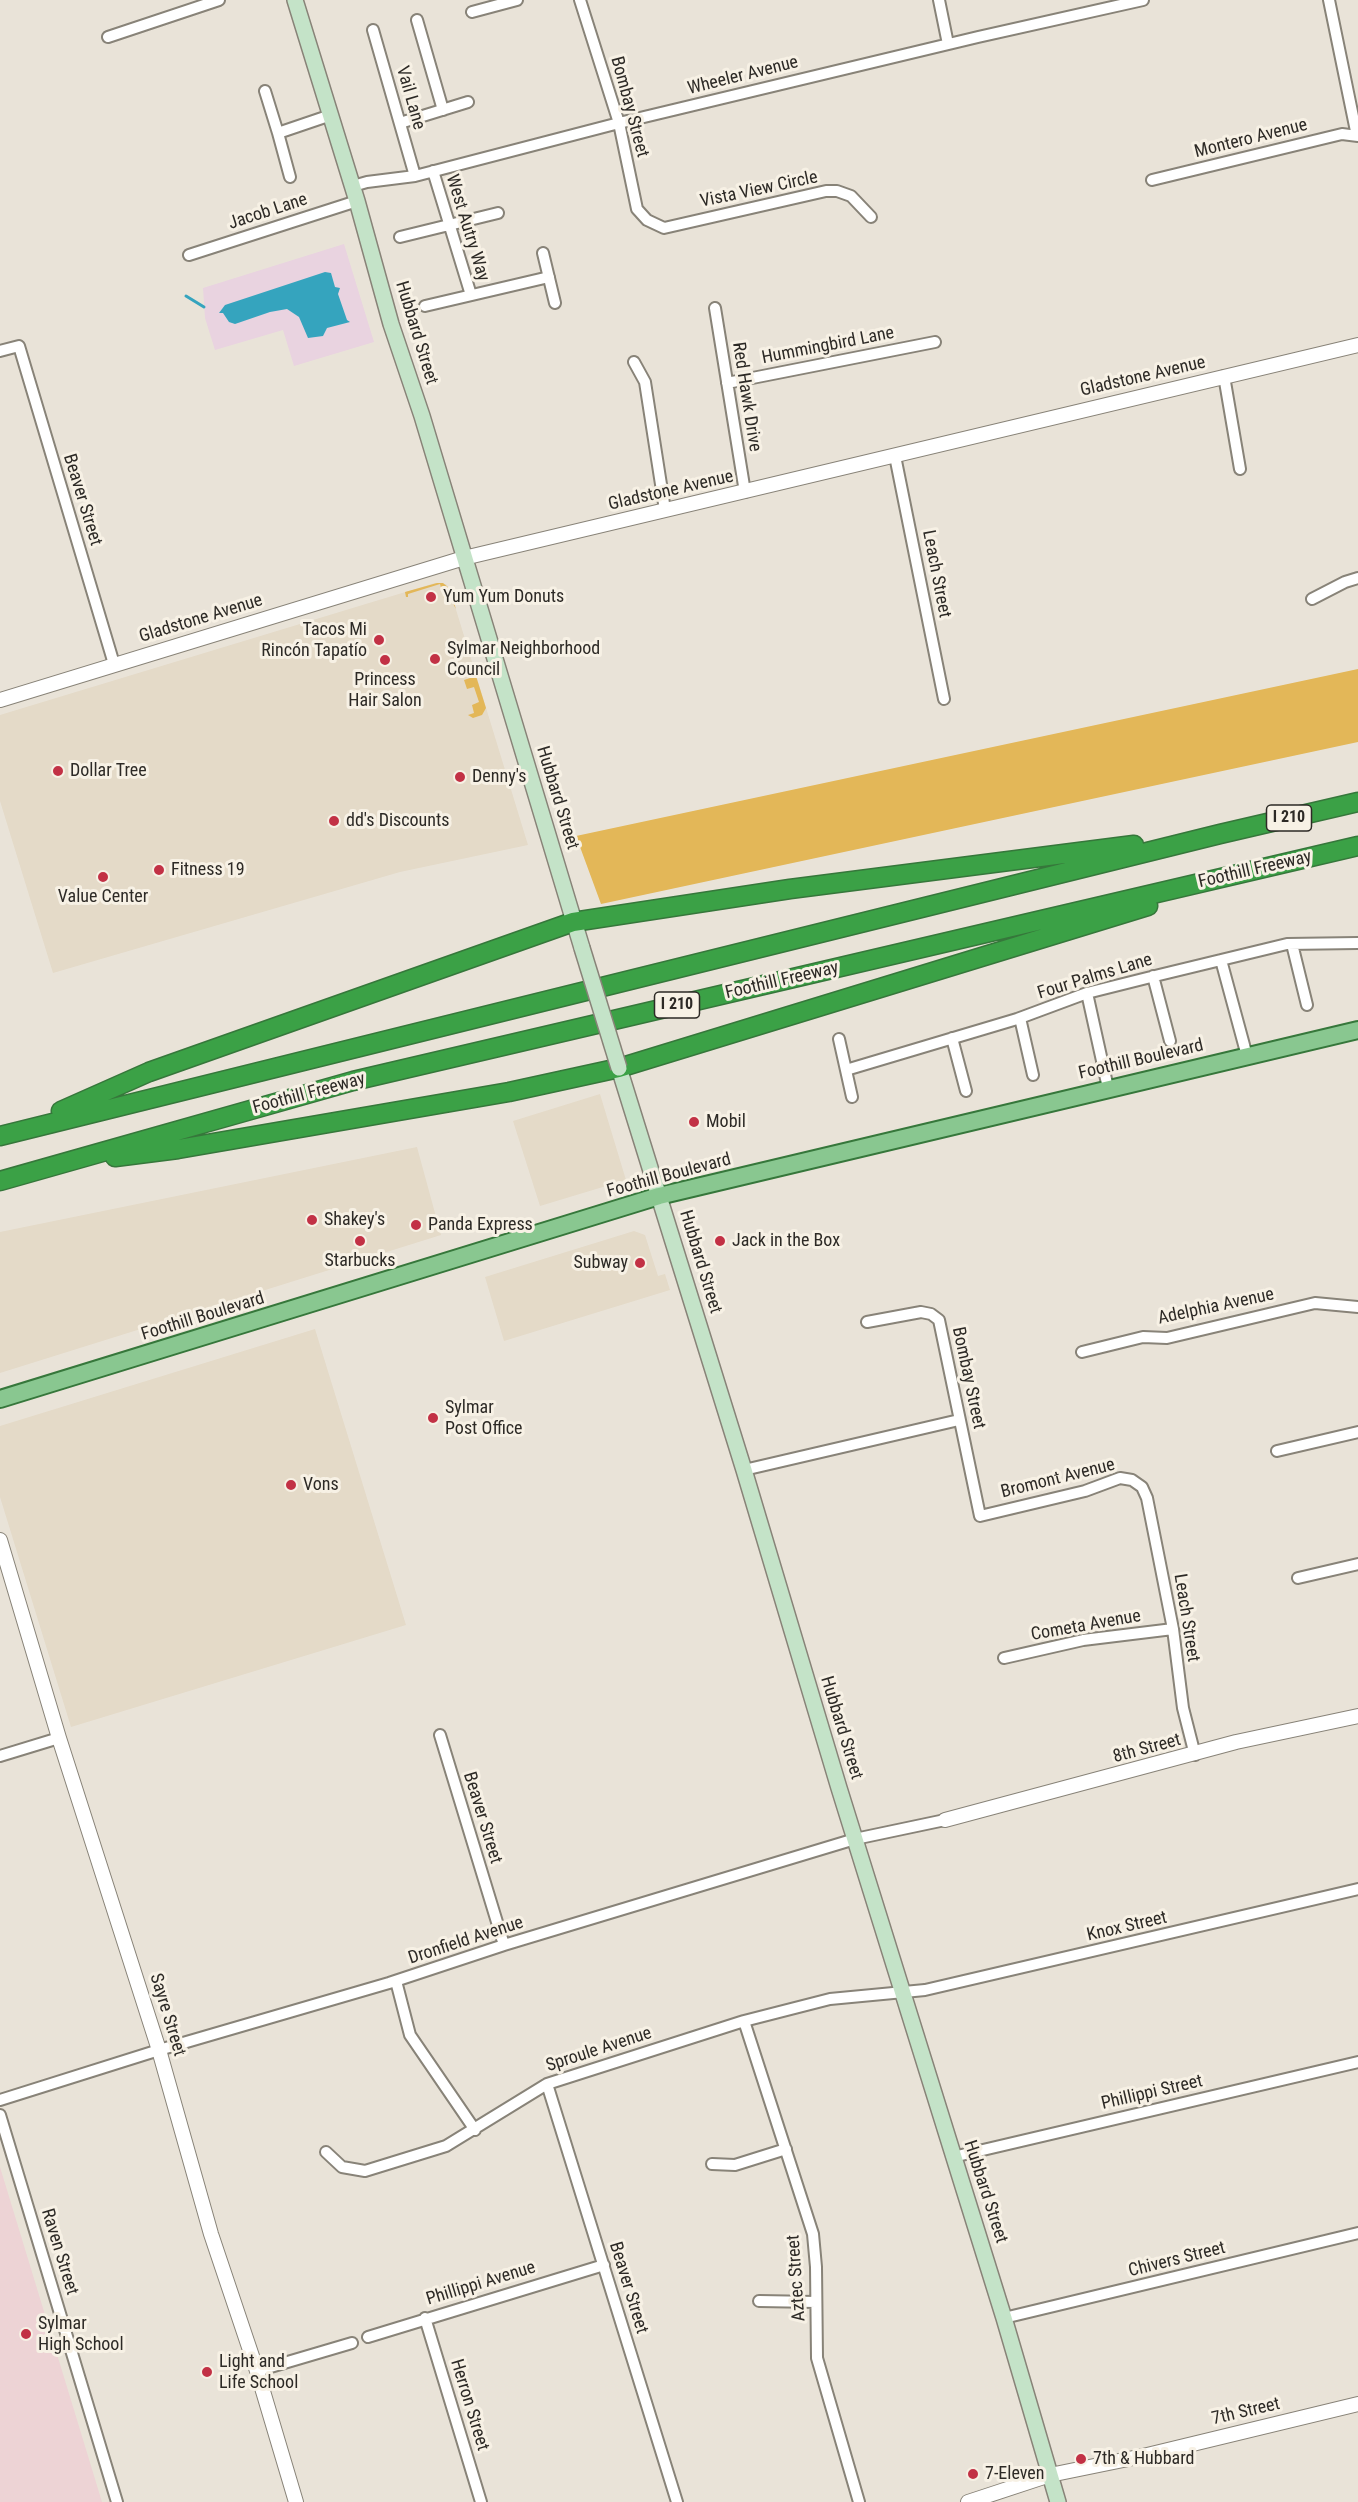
<!DOCTYPE html>
<meta charset="utf-8">
<style>
body{margin:0}
canvas{display:block;background:#e9e3d8}
</style>
<canvas width="1358" height="2502"></canvas>
<script>
const ctx = document.querySelector('canvas').getContext('2d');
ctx.lineJoin = 'round';
function fill(path, color) { ctx.fillStyle = color; ctx.fill(path, 'evenodd'); }
const shape = rows => new Path2D(rows.map(r => 'M' + r).join(''));
function stroke(path, color, width, dash) { ctx.strokeStyle = color; ctx.lineWidth = width; ctx.lineCap = dash ? 'butt' : 'round'; ctx.setLineDash(dash || []); ctx.stroke(path); }
function drawText(font, color, halo, rows, align = 'center') {
  ctx.font = font + ' "Roboto Condensed",sans-serif'; ctx.lineWidth = 6; ctx.setLineDash([]); ctx.textBaseline = 'middle'; ctx.strokeStyle = halo; ctx.fillStyle = color; for (const [text, x, y, turn = 0] of rows) {
    ctx.save(); ctx.translate(x, y); ctx.rotate((+turn || 0) * Math.PI / 180); ctx.textAlign = isNaN(turn) ? turn : align; if (halo) ctx.strokeText(text, 0, 0); ctx.fillText(text, 0, 0); ctx.restore();
  }
}
fill(shape([
 [435,583,446,584,450,590,528,845,400,872,53,973,0,801,0,715],
 [600,1094,626,1180,540,1206,513,1121],
 [417,1147,441,1235,0,1373,0,1232],
 [634,1231,645,1235,658,1276,665,1274,670,1290,504,1341,485,1277],
 [315,1329,406,1625,71,1727,0,1497,0,1426]
]), '#e4dac8');
fill(shape([
 [344,244,374,342,294,366,283,330,215,350,205,318,203,288]
]), '#e9d3e0');
fill(shape([
 [0,2167,102,2502,0,2502]
]), '#edd3d5');
fill(shape([
 [437,583,443,583,449,588,456,609,451,600,445,602,440,584,408,594,408,597,406,597,405,592],
 [1358,669,1358,742,601,904,576,836],
 [476,676,486,708,482,715,473,718,468,715,474,713,472,705,479,702,474,687,467,689,464,680]
]), '#e3b758');
fill(shape([
 [325,272,331,273,335,287,340,288,338,294,347,320,350,322,327,328,323,336,308,338,299,317,287,309,270,312,235,324,229,322,223,313,219,313,225,305]
]), '#35a4be');
stroke(shape([
 [186,296,204,307]
]), '#35a4be', 3);
const minor = shape([
 [580,0,619,123,637,209,647,220,664,228,826,191,837,191,851,196,871,217],
 [939,0,948,44],
 [1329,0,1357,136],
 [472,12,517,0],
 [417,20,443,110],
 [373,30,415,176],
 [108,37,219,0],
 [265,91,278,133],
 [400,123,468,102],
 [433,171,471,295],
 [290,177,278,133,331,115],
 [1152,180,1342,134,1358,136],
 [353,186,367,182,415,176,619,123,978,37,1143,0],
 [400,237,498,213],
 [543,253,555,303],
 [189,255,357,201],
 [425,306,549,277],
 [715,308,745,492],
 [0,351,19,346,114,664],
 [634,362,645,382,665,510],
 [1224,376,1240,469],
 [727,383,935,342],
 [895,456,944,699],
 [1312,599,1345,582,1358,578],
 [1292,944,1307,1005],
 [1221,960,1247,1056],
 [1153,976,1170,1041],
 [1087,993,1108,1088],
 [1020,1018,1033,1075],
 [952,1038,966,1091],
 [839,1039,852,1097],
 [846,1070,1017,1019,1087,993,1159,975,1287,944,1358,943],
 [867,1322,921,1312,931,1314,939,1320,980,1516,1085,1491,1120,1478,1132,1480,1142,1487,1147,1498,1173,1629,1183,1708,1195,1755],
 [1082,1352,1143,1337,1167,1338,1315,1303,1358,1307],
 [1277,1451,1358,1432],
 [744,1470,959,1420],
 [1298,1578,1358,1564],
 [1004,1658,1083,1640,1173,1629],
 [440,1735,504,1945],
 [0,1756,59,1738],
 [396,1981,410,2035,475,2130],
 [744,2021,813,2234,816,2267,817,2358,859,2502],
 [547,2084,677,2502],
 [0,2100,159,2050,389,1983,504,1945,855,1839,945,1820],
 [0,2115,117,2502],
 [326,2152,342,2167,365,2171,446,2146,547,2084,744,2021,830,1999,925,1990,1358,1889],
 [953,2157,1358,2062],
 [712,2164,735,2165,786,2149],
 [759,2301,816,2302],
 [425,2318,481,2502],
 [1004,2318,1358,2233],
 [368,2337,604,2265],
 [257,2371,352,2343]
]);
const tertiary = shape([
 [0,700,464,558,1358,345],
 [0,1540,59,1738,159,2050,211,2234,257,2371,296,2502],
 [945,1820,1236,1742,1358,1716],
 [968,2502,1050,2475,1143,2456,1358,2404]
]);
const secondary = shape([
 [295,0,357,201,391,324,422,416,582,948],
 [619,1068,744,1470,839,1788,1004,2318,1058,2502]
]);
const primary = shape([
 [0,1399,659,1196,1358,1030]
]);
const motorway = shape([
 [61,1111,149,1072,573,922,790,889,1134,845],
 [0,1136,1220,834,1358,802],
 [115,1157,178,1149,509,1092,619,1068,1148,906],
 [0,1181,353,1081,1358,846]
]);
stroke(minor, '#888378', 14);
stroke(tertiary, '#888378', 16);
stroke(secondary, '#888378', 18);
stroke(primary, '#36773b', 20);
stroke(motorway, '#36773b', 21);
stroke(minor, '#fff', 10);
stroke(tertiary, '#fff', 14);
stroke(secondary, '#c4e3c8', 15);
stroke(primary, '#89c790', 16);
stroke(motorway, '#3ba146', 18);
const secondaryBridge = shape([
 [582,948,619,1068]
]);
stroke(secondaryBridge, '#888378', 18, []);
stroke(secondaryBridge, '#c4e3c8', 15);
for (const [x, y, r, color] of [
 [431,597,6,"#c23145"],
 [379,640,6,"#c23145"],
 [435,659,6,"#c23145"],
 [385,660,6,"#c23145"],
 [58,771,6,"#c23145"],
 [460,777,6,"#c23145"],
 [334,821,6,"#c23145"],
 [159,870,6,"#c23145"],
 [103,877,6,"#c23145"],
 [694,1122,6,"#c23145"],
 [312,1220,6,"#c23145"],
 [416,1225,6,"#c23145"],
 [360,1241,6,"#c23145"],
 [720,1241,6,"#c23145"],
 [640,1263,6,"#c23145"],
 [433,1418,6,"#c23145"],
 [291,1485,6,"#c23145"],
 [26,2334,6,"#c23145"],
 [207,2372,6,"#c23145"],
 [1081,2459,6,"#c23145"],
 [973,2474,6,"#c23145"]
]) { const dot = new Path2D(); dot.arc(x, y, r, 0, 2 * Math.PI); ctx.fillStyle = color; ctx.fill(dot); stroke(dot, '#f7f1e5', 2); }
for (const [x, y, w] of [
 [1289,818,45],
 [677,1005,45]
]) { const box = new Path2D(); box.roundRect(x - w / 2, y - 13, w, 26, 4.5); ctx.fillStyle = '#f7f1e5'; ctx.fill(box); stroke(box, '#2d2a26', 1.5); }
drawText('bold 16px', '#2d2a26', null, [
 ["I 210",1289,818],
 ["I 210",677,1005]
]);
drawText('18px', '#2d2a26', '#f7f1e5', [
 ["Wheeler Avenue",743,76,-14],
 ["Vail Lane",410,98,74],
 ["Bombay Street",629,107,75],
 ["Montero Avenue",1251,139,-14],
 ["Vista View Circle",759,190,-12],
 ["Jacob Lane",268,212,-18],
 ["West Autry Way",467,228,73],
 ["Hubbard Street",416,333,73],
 ["Hummingbird Lane",828,346,-11],
 ["Gladstone Avenue",1143,377,-13],
 ["Red Hawk Drive",746,397,81],
 ["Gladstone Avenue",671,491,-13],
 ["Beaver Street",82,500,73],
 ["Leach Street",936,574,79],
 ["Gladstone Avenue",201,619,-17],
 ["Hubbard Street",557,798,73],
 ["Foothill Freeway",1255,870,-13],
 ["Four Palms Lane",1095,977,-17],
 ["Foothill Freeway",782,981,-13],
 ["Foothill Boulevard",1141,1060,-13],
 ["Foothill Freeway",309,1094,-15],
 ["Foothill Boulevard",669,1176,-15],
 ["Hubbard Street",700,1262,73],
 ["Adelphia Avenue",1216,1307,-12],
 ["Foothill Boulevard",203,1317,-17],
 ["Bombay Street",968,1378,78],
 ["Bromont Avenue",1058,1479,-14],
 ["Leach Street",1186,1618,81],
 ["Cometa Avenue",1086,1626,-10],
 ["Hubbard Street",841,1728,73],
 ["8th Street",1147,1749,-15],
 ["Beaver Street",482,1818,73],
 ["Knox Street",1127,1927,-13],
 ["Dronfield Avenue",466,1941,-18],
 ["Sayre Street",167,2015,73],
 ["Sproule Avenue",599,2050,-18],
 ["Phillippi Street",1152,2093,-13],
 ["Hubbard Street",985,2192,72],
 ["Raven Street",59,2252,73],
 ["Chivers Street",1177,2260,-14],
 ["Aztec Street",797,2278,-94],
 ["Phillippi Avenue",481,2284,-17],
 ["Beaver Street",628,2288,73],
 ["Herron Street",469,2405,73],
 ["7th Street",1246,2412,-13]
]);
drawText('18px', '#2d2a26', '#f7f1e5', [
 ["Yum Yum Donuts",443,597],
 ["Tacos Mi",367,630,"right"],
 ["Rincón Tapatío",367,651,"right"],
 ["Sylmar Neighborhood",447,649],
 ["Council",447,670],
 ["Princess",385,680,"center"],
 ["Hair Salon",385,701,"center"],
 ["Dollar Tree",70,771],
 ["Denny's",472,777],
 ["dd's Discounts",346,821],
 ["Fitness 19",171,870],
 ["Value Center",103,897,"center"],
 ["Mobil",706,1122],
 ["Shakey's",324,1220],
 ["Panda Express",428,1225],
 ["Jack in the Box",732,1241],
 ["Starbucks",360,1261,"center"],
 ["Subway",628,1263,"right"],
 ["Sylmar",445,1408],
 ["Post Office",445,1429],
 ["Vons",303,1485],
 ["Sylmar",38,2324],
 ["High School",38,2345],
 ["Light and",219,2362],
 ["Life School",219,2383],
 ["7th & Hubbard",1093,2459],
 ["7-Eleven",985,2474]
], 'left');
</script>
